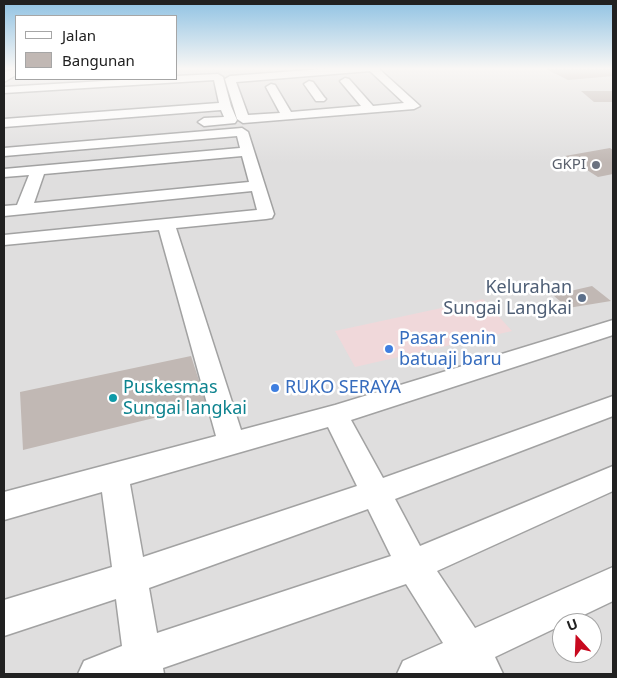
<!DOCTYPE html>
<style>
body{margin:0}
#map{position:relative;width:617px;height:678px;overflow:hidden;background:#f1ede8;font-family:"Noto Sans",sans-serif}
canvas{display:block}
.frame{position:absolute;inset:0;border:5px solid #212121;pointer-events:none}
.legend{position:absolute;left:15px;top:15px;width:162px;height:65px;box-sizing:border-box;background:#fff;border:1px solid #a6a6a6;margin:0;padding:6px 9px;list-style:none;font-size:15px;color:#212121}
.legend li{display:flex;align-items:center;gap:10px;height:25px}
.legend b{width:25px;border:1px solid #a6a6a6}
.north{position:absolute;left:552px;top:613px;width:50px;height:50px;box-sizing:border-box;background:#fff;border:1px solid #a6a6a6;border-radius:50%;rotate:340deg;font-size:14px;font-weight:700;line-height:20px;text-align:center;color:#212121}
.north::after{content:'';display:block;margin:auto;width:18px;height:22px;background:#c8091f;clip-path:polygon(50% 0,100% 100%,50% 72%,0 100%)}
</style>
<div id="map">
<canvas width="617" height="678"></canvas>
<div class="frame"></div>
<ul class="legend">
<li><b style="height:6px;background:#fff"></b>Jalan</li>
<li><b style="height:14px;background:#c1b8b4"></b>Bangunan</li>
</ul>
<div class="north">U</div>
</div>
<script>
const ctx = document.querySelector('canvas').getContext('2d');
ctx.lineJoin = 'round';
function fill(path, color) { ctx.fillStyle = color; ctx.fill(path, 'evenodd'); }
const shape = rows => new Path2D(rows.map(r => 'M' + r).join(''));
function stroke(path, color, width, dash) { ctx.strokeStyle = color; ctx.lineWidth = width; ctx.lineCap = dash ? 'butt' : 'round'; ctx.setLineDash(dash || []); ctx.stroke(path); }
function drawText(font, color, halo, rows, align = 'center') {
  ctx.font = font + ' "Noto Sans",sans-serif'; ctx.lineWidth = 5; ctx.setLineDash([]); ctx.textBaseline = 'middle'; ctx.strokeStyle = halo; ctx.fillStyle = color; for (const [text, x, y, turn = 0] of rows) {
    ctx.save(); ctx.translate(x, y); ctx.rotate((+turn || 0) * Math.PI / 180); ctx.textAlign = isNaN(turn) ? turn : align; if (halo) ctx.strokeText(text, 0, 0); ctx.fillText(text, 0, 0); ctx.restore();
  }
}
fill(shape([
 [4,68,16,68,16,79,176,79,176,68,613,68,613,674,4,674],
 [562,623,592,623,592,653,562,653]
]), '#dfdede');
fill(shape([
 [483,299,512,331,355,367,335,331]
]), '#f0d8da');
fill(shape([
 [544,68,613,68,613,76,568,80],
 [581,91,613,91,613,102,594,102],
 [610,148,613,150,613,174,598,177,565,156],
 [592,286,611,301,568,308,553,295],
 [191,356,207,405,23,450,20,392]
]), '#c1b8b4');
const minor = shape([
 [336,68,378,68,420,106,414,109,243,123,237,119,225,79,230,76,336,68],
 [370,71,404,103,373,106,349,79,345,78,340,81,361,106,291,112,275,85,271,84,266,87,280,113,248,115,236,82,370,71],
 [16,69,16,75,4,82,4,72,16,69],
 [218,74,223,77,231,106,237,120,235,123,204,126,198,122,204,118,224,117,221,110,4,127,4,119,219,103,214,80,4,93,4,87,137,79,176,79,176,76,218,74],
 [309,81,313,82,324,97,326,99,324,101,316,101,304,84,309,81],
 [242,128,248,132,274,214,272,218,266,219,176,228,241,430,335,405,613,320,613,335,351,420,383,478,613,396,613,416,395,499,420,546,613,466,613,491,437,571,475,628,613,567,613,601,567,623,562,623,562,625,495,657,503,674,462,674,461,673,458,674,397,674,403,661,443,643,406,584,163,668,164,674,78,674,84,661,122,646,116,599,4,636,4,600,112,567,102,492,4,520,4,492,216,436,159,230,4,245,4,235,257,210,252,191,4,216,4,206,17,205,29,175,4,177,4,169,240,148,237,136,4,156,4,148,242,128],
 [242,156,249,182,34,203,44,174,242,156],
 [328,427,357,486,143,557,130,484,328,427],
 [368,509,391,556,157,633,149,588,368,509]
]);
stroke(minor, '#a2a2a2', 3);
fill(minor, '#fff');
const sky = ctx.createLinearGradient(0, 0, 0, 163);
sky.addColorStop(0, '#8fc2e3');
sky.addColorStop(0.42, '#f9f7f5');
sky.addColorStop(1, '#f9f7f500');
ctx.fillStyle = sky;
ctx.fillRect(0, 0, 617, 163);
for (const [x, y, r, color] of [
 [596,165,5,"#6b7280"],
 [582,298,5,"#5c6f8a"],
 [389,349,5,"#3f7fe0"],
 [275,388,5,"#3f7fe0"],
 [113,398,5,"#0f9aa8"]
]) { const dot = new Path2D(); dot.arc(x, y, r, 0, 2 * Math.PI); ctx.fillStyle = color; ctx.fill(dot); stroke(dot, '#fff', 2); }
drawText('15px', '#5b616d', '#fff', [
 ["GKPI",586,165]
], 'right');
drawText('18px', '#4e5e75', '#fff', [
 ["Kelurahan",572,288],
 ["Sungai Langkai",572,309]
], 'right');
drawText('18px', '#366cbe', '#fff', [
 ["Pasar senin",399,339],
 ["batuaji baru",399,360],
 ["RUKO SERAYA",285,388]
], 'left');
drawText('18px', '#0d838f', '#fff', [
 ["Puskesmas",123,388],
 ["Sungai langkai",123,409]
], 'left');
</script>
